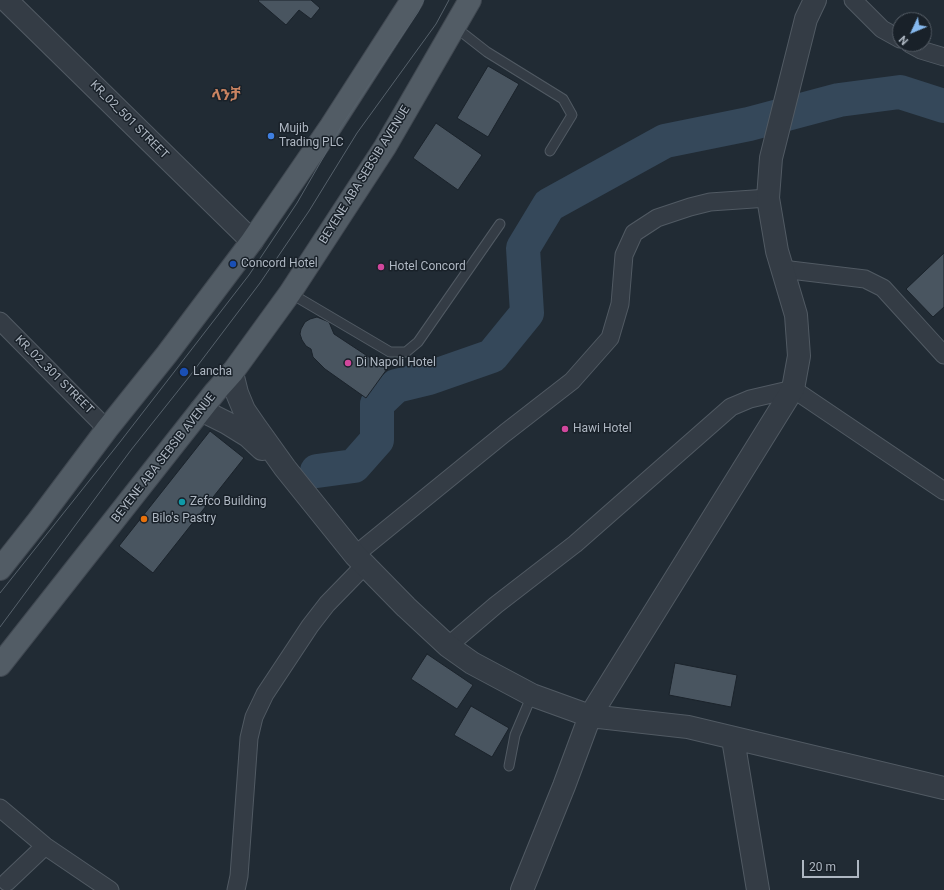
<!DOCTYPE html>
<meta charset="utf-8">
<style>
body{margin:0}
#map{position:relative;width:944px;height:890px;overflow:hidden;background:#212b34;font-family:Roboto,sans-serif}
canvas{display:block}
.north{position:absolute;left:892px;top:12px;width:40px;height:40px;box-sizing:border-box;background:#192129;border:1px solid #555d66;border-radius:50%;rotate:226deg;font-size:11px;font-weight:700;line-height:16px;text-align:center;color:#aeb7c2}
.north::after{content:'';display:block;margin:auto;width:14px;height:18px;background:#86b9ee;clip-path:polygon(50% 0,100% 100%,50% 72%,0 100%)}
.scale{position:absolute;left:802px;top:860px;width:57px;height:18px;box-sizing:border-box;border:2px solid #aeb7c2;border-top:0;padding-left:5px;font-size:12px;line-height:14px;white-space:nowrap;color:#aeb7c2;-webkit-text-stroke:3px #192129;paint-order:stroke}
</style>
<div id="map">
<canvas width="944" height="890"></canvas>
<div class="north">N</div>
<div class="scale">20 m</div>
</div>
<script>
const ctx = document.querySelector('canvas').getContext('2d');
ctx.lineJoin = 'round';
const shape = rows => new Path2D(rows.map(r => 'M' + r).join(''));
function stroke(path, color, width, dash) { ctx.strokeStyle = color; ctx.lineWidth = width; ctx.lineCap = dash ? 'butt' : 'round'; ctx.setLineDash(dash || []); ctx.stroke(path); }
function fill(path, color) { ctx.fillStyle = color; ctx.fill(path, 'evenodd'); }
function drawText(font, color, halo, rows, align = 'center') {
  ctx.font = font + ' Roboto,"Noto Sans Ethiopic",sans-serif'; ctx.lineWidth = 3; ctx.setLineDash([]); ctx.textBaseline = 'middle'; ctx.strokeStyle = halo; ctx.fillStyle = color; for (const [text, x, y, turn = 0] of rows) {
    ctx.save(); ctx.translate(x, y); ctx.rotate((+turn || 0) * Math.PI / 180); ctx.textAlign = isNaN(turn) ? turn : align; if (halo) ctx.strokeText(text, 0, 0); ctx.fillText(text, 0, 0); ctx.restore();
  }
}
stroke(shape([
 [317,471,354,466,377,440,377,404,396,386,429,378,492,356,527,313,523,248,549,205,665,141,749,124,839,100,900,92,944,106]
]), '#35485a', 34);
const building = shape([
 [259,0,311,0,320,8,311,19,299,10,286,25,258,1,259,0],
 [488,66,519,84,488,137,457,118,488,66],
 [436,123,482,155,458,190,413,158,436,123],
 [944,253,944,307,933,317,906,289,944,253],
 [317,317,329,322,334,334,387,369,366,398,325,369,313,357,311,349,306,346,302,340,300,334,301,329,305,322,310,319,317,317],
 [210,431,244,458,153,573,119,546,210,431],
 [427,654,473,685,457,709,411,679,427,654],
 [675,663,737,675,731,707,669,695,675,663],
 [471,706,509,728,492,757,454,735,471,706]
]);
fill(building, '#495560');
stroke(building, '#1b232b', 1);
const service = shape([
 [455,27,487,52,563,99,572,115,550,151],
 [290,293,390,352,406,352,418,342,500,224],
 [509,766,515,735,532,695]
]);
const minor = shape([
 [853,0,882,29,900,39],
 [910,44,921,50,944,57],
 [782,269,865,279,883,288,944,355],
 [0,321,107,429],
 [355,555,505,433,572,381,610,338,620,304,624,255,634,233,657,218,690,207,710,202,768,198],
 [448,646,496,605,575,544,731,407,750,399,793,389,944,491],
 [0,808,45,846,110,890],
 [7,882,45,846],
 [236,890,239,876,249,738,254,717,265,694,310,626,327,604,365,565]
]);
const tertiary = shape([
 [6,0,252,241],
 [232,373,237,393,244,410,255,426,285,468,355,555,406,607,448,646,472,663,532,695,590,716,688,727,944,788],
 [201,410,227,423,248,436,262,449],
 [733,739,758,890],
 [522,890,564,786,590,716,793,389,799,356,796,315,777,251,768,198,771,158,806,19,815,0]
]);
const primary = shape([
 [0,569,38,521,107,429,167,354,252,241,331,126,412,0],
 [0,665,215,392,232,373,290,293,385,147,470,0]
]);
stroke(service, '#515a63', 11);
stroke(minor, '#515a63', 19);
stroke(tertiary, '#515a63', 24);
stroke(primary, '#404851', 24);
stroke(service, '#343c45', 9);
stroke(minor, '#343c45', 17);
stroke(tertiary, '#343c45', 22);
stroke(primary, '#525c65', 22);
stroke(shape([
 [0,593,120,442,249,275,297,203,342,125,418,12,424,0],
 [0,627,131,450,189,377,260,283,309,211,357,133,436,24,449,0]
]), '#56616b', 1);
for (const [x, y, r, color] of [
 [271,136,4,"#3f7fe0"],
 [233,264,4,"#1a4fb4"],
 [381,267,4,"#d1479c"],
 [348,363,4,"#d1479c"],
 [184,372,5,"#1a4fb4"],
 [565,429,4,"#d1479c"],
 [182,502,4,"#0f9aa8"],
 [144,519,4,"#e8710a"]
]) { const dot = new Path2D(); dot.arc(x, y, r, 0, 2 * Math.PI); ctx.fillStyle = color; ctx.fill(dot); stroke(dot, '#192129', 1.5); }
drawText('12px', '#aeb7c2', '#192129', [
 ["KR_02_501 STREET",129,120,45],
 ["BEYENE ABA SEBSIB AVENUE",365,175,-58],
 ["KR_02_301 STREET",54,375,45],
 ["BEYENE ABA SEBSIB AVENUE",164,458,-52]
]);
drawText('12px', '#aeb7c2', '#192129', [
 ["Mujib",279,129],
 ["Trading PLC",279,143],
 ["Concord Hotel",241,264],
 ["Hotel Concord",389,267],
 ["Di Napoli Hotel",356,363],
 ["Lancha",193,372],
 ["Hawi Hotel",573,429],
 ["Zefco Building",190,502],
 ["Bilo's Pastry",152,519]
], 'left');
drawText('bold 16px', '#c98361', '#192129', [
 ["ላንቻ",226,96]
]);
</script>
